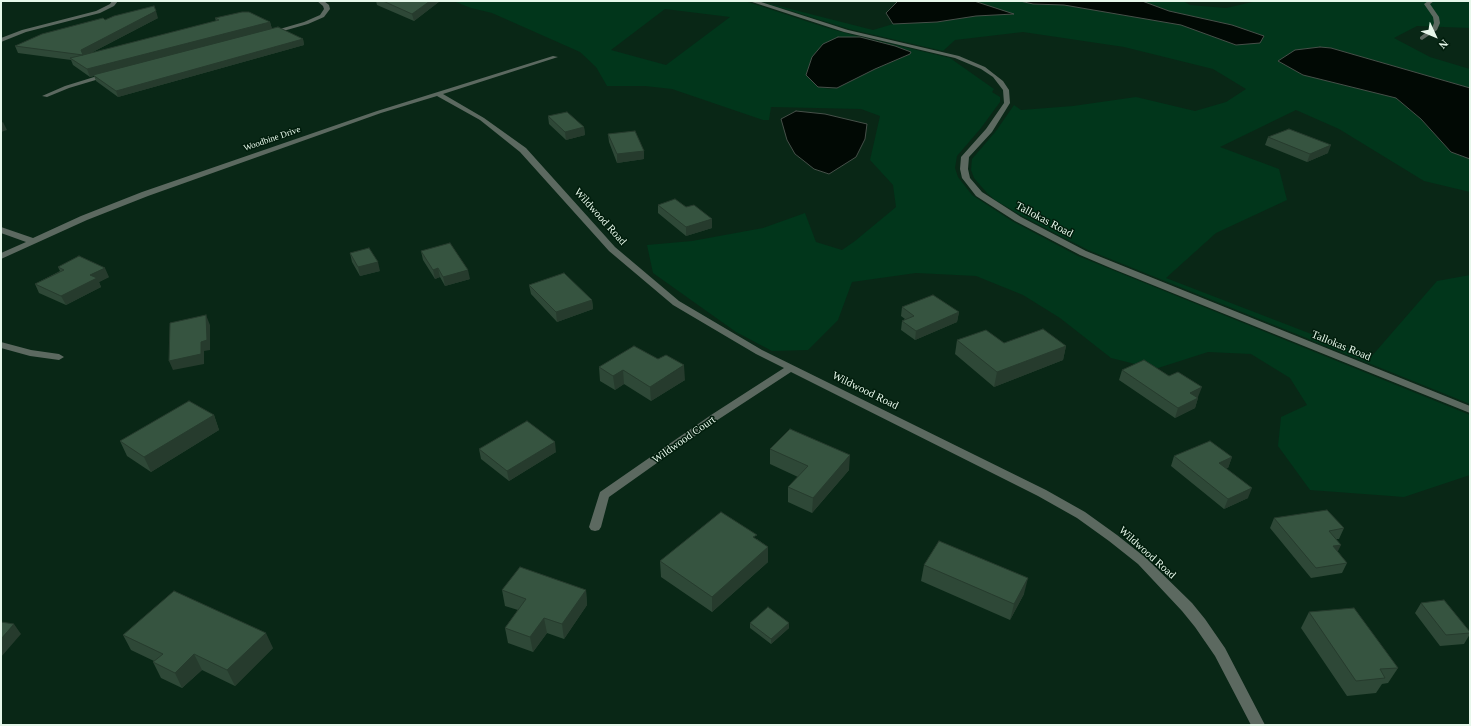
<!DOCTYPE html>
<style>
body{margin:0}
#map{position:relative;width:1471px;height:726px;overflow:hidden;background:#092716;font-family:Georgia,serif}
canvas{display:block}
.frame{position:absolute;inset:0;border:2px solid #e6f7ea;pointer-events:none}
.north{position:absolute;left:1415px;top:16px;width:40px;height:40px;-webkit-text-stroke:3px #011d0c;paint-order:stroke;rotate:134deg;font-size:11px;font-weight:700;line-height:16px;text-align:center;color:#e6f7ea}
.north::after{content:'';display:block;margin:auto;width:14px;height:18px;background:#e6f7ea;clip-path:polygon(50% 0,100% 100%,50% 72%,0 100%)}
</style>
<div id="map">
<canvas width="1471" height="726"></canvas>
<div class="frame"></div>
<div class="north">N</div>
</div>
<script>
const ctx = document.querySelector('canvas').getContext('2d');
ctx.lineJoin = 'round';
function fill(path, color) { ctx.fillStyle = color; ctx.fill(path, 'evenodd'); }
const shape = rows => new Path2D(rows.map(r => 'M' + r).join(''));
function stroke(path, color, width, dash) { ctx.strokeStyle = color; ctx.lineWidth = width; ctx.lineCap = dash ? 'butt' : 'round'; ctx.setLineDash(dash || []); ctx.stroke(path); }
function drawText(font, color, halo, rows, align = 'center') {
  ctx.font = font + ' Georgia,serif'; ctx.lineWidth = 3; ctx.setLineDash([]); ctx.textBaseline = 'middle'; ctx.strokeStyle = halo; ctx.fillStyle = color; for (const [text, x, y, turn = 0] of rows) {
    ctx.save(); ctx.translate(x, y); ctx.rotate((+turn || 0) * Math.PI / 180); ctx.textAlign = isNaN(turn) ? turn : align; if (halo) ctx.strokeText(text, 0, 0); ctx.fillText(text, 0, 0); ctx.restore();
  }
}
fill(shape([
 [453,1,745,1,824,27,860,37,838,37,818,87,829,89,837,88,875,69,910,54,911,51,870,39,950,58,994,89,992,92,1000,97,1000,102,981,128,957,156,955,168,958,177,972,195,1012,221,1078,256,1470,415,1470,475,1404,497,1310,490,1278,446,1281,417,1307,405,1290,378,1251,354,1208,352,1155,369,1111,358,1060,318,1023,295,976,276,916,273,852,282,838,320,808,350,772,351,736,332,653,273,647,245,692,241,763,228,805,213,816,242,842,250,855,241,896,207,893,185,870,160,880,116,861,109,771,107,769,120,763,120,672,89,645,86,607,86,596,67,580,52,492,13,471,8],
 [665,9,730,17,666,65,611,50],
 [759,1,873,30,893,24,937,22,976,16,1013,14,974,1,1020,1,1033,4,1064,5,1181,25,1236,45,1232,25,1169,11,1142,1,1183,1,1190,5,1226,8,1257,1,1470,1,1470,28,1417,26,1394,38,1430,57,1470,69,1470,88,1331,48,1320,47,1278,61,1303,75,1396,98,1421,119,1451,152,1470,159,1470,192,1424,181,1339,129,1296,110,1220,147,1279,169,1287,200,1216,233,1166,278,1371,357,1437,281,1470,275,1470,404,1088,250,1024,217,995,200,987,193,974,178,971,170,972,159,996,131,1014,105,1021,110,1073,106,1136,97,1195,111,1226,102,1246,89,1213,69,1124,47,1023,32,955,40,943,51,849,29]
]), '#01361b');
const water = shape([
 [898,1,974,1,1014,14,976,16,937,22,893,24,886,13,898,1],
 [1020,1,1142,1,1169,11,1232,25,1264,36,1260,43,1236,45,1181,25,1064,5,1033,4,1020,1],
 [838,37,860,37,895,46,911,52,910,54,875,69,837,88,818,87,806,75,812,57,823,44,838,37],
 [1320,47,1331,48,1470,88,1470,159,1451,152,1421,119,1396,98,1303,75,1278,61,1295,50,1320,47],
 [796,111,825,114,867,124,865,139,856,157,829,174,814,169,804,161,795,154,787,140,781,119,796,111]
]);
fill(water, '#010904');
stroke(water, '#465049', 1);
fill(shape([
 [112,1,118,1,114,6,100,13,26,32,1,42,1,38,22,30,96,11,110,4,112,1],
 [317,1,324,1,329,5,330,9,324,17,308,24,269,35,266,33,304,22,320,15,324,9,323,6,317,1],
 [749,1,758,1,848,30,959,56,985,67,1003,81,1009,90,1010,103,992,132,969,157,968,169,970,178,982,192,1021,217,1086,251,1470,406,1470,413,1113,269,1080,255,1015,221,976,196,962,178,960,169,961,157,986,129,1004,103,1003,90,993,77,981,69,955,58,844,32,749,1],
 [1428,1,1434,1,1430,4,1439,17,1440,23,1437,30,1422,40,1420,39,1420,37,1432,28,1434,23,1433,17,1424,4,1428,1],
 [553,56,558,57,443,94,484,118,526,148,615,247,679,301,762,350,1046,490,1085,512,1117,535,1146,558,1192,603,1205,619,1225,648,1265,725,1251,725,1215,656,1195,627,1182,611,1138,564,1109,541,1077,518,1038,496,791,372,719,419,609,497,601,527,599,530,595,531,591,530,589,527,600,492,711,415,784,368,756,354,673,305,609,251,520,152,480,120,437,96,381,113,148,196,87,220,1,259,1,253,26,242,1,233,1,227,33,238,81,216,142,192,377,111,553,56],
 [107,73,109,74,109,76,69,88,47,97,42,96,65,86,107,73],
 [1,342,31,350,59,354,64,357,59,360,30,356,1,348,1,342]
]), '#5c6960');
fill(shape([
 [376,1,440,1,414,21,377,5],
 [158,18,91,53,216,21,215,18,270,22,272,29,303,39,304,45,118,97,96,81,94,76,90,77,73,65,71,60,18,53,15,46,105,20],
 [548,116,584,127,585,135,566,140,549,124],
 [608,134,644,151,644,159,617,163,609,142],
 [1268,137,1328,153,1307,162,1265,145],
 [658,205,712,228,686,236,658,213],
 [421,251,470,279,445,286,440,277,435,279,423,260],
 [350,253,380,271,360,276,352,262],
 [58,267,109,277,99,282,101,287,66,305,39,293,35,284,60,271],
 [529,285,592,300,593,309,557,322,531,294],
 [902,307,959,312,957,322,915,340,901,330,902,321,905,319,901,316],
 [957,340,1004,343,1066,346,1063,360,994,387,955,354],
 [599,367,685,380,651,401,624,384,615,390,600,381],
 [1122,370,1198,397,1197,397,1198,398,1195,408,1175,418,1119,380],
 [214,415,219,430,151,472,127,456,120,441],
 [479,449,556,452,509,481,481,459],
 [770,449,849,470,812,513,788,502,788,487,798,477,770,464],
 [1174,456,1232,457,1228,468,1226,468,1248,498,1224,509,1171,466],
 [1274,518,1344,528,1339,539,1336,539,1338,552,1347,563,1342,573,1311,578,1270,528],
 [757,539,768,547,768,562,712,612,661,577,660,561],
 [924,565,1024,594,1010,620,921,581],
 [502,590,586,590,587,605,564,639,547,633,533,652,508,643,505,628,518,610,505,606],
 [1421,603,1470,632,1470,634,1464,644,1440,646,1415,613],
 [1309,612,1398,668,1388,683,1382,684,1376,693,1347,696,1301,628],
 [750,623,789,628,771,644,750,628],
 [123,635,273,648,235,686,202,670,182,688,161,678,153,662,154,661,131,650]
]), '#2e4837');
fill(shape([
 [430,1,440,1,414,21,412,14],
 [156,11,158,18,83,57,81,50],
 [270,22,272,29,90,77,87,69],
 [303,39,304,45,118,97,116,91],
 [3,122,7,130,1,132,1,123],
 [584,127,585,135,566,140,565,132],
 [1331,145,1328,153,1307,162,1310,154],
 [644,151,644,159,617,163,617,154],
 [712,219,712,228,686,236,686,227],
 [378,262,380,271,360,276,358,267],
 [105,268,109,277,99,282,101,287,66,305,61,296,90,275],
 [438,268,440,277,435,279,433,270],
 [468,270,470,279,445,286,443,277],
 [592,300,593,309,557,322,556,312],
 [959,312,957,322,915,340,916,331],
 [206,315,210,325,210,350,204,351,204,364,173,370,169,361,201,342],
 [1066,346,1063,360,994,387,997,372],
 [684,365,685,380,651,401,650,387],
 [623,370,624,384,615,390,613,376],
 [1202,387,1198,397,1186,402,1190,393],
 [1198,398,1195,408,1175,418,1178,408],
 [214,415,219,430,151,472,144,457],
 [555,442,556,452,509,481,507,471],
 [850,455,849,470,812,513,813,498],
 [1232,457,1228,468,1215,473,1219,463],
 [1252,488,1248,498,1224,509,1228,499],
 [1341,545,1336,555,1333,546],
 [768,547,768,562,712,612,712,597],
 [1028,578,1024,594,1010,620,1014,604],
 [586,590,587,605,564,639,562,624],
 [544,618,547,633,533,652,530,637],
 [789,623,789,628,771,644,771,639],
 [14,624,21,634,1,657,1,639],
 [266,633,273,648,235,686,227,670],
 [194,654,202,670,182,688,175,673]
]), '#263b2d');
const building = shape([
 [383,1,430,1,412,14,383,1],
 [154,6,156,11,81,50,83,55,219,20,215,18,242,12,249,12,270,22,87,69,70,58,83,55,15,46,42,34,103,18,105,20,114,16,154,6],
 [278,27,303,39,116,91,93,75,278,27],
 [567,112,584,127,565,132,548,116,567,112],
 [1289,129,1331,145,1310,154,1268,137,1289,129],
 [635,131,644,151,617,154,608,134,635,131],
 [675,199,686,207,694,205,712,219,686,227,658,205,675,199],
 [450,243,468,270,443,277,438,268,433,270,421,251,450,243],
 [369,248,378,262,358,267,350,253,369,248],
 [79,256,105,268,90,275,97,278,61,296,35,284,64,270,58,267,79,256],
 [564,273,592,300,556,312,529,285,564,273],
 [933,295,959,312,916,331,902,321,914,316,902,307,933,295],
 [206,315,207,340,201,342,201,354,169,361,170,323,206,315],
 [1043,329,1066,346,997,372,957,340,986,330,1004,343,1043,329],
 [634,346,658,359,666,355,684,365,650,387,623,370,613,376,599,367,634,346],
 [1144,360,1169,376,1178,372,1202,387,1190,393,1198,398,1178,408,1122,370,1144,360],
 [189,401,214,415,144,457,120,441,189,401],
 [527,421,555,442,507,471,479,449,527,421],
 [790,429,850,455,813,498,788,487,808,466,770,449,790,429],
 [1210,441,1232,457,1219,463,1252,488,1228,499,1174,456,1210,441],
 [1327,510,1344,528,1329,531,1341,545,1333,546,1347,563,1316,568,1274,518,1327,510],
 [721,512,757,535,753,537,768,547,712,597,660,561,721,512],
 [939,541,1028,578,1014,604,924,565,939,541],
 [520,567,586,590,562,624,544,618,530,637,505,628,526,599,502,590,520,567],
 [174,591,266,633,227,670,194,654,175,673,153,662,163,654,123,635,174,591],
 [1444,600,1470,632,1470,633,1446,635,1421,603,1444,600],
 [768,607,789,623,771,639,750,623,768,607],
 [1354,608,1398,668,1380,669,1385,678,1356,681,1309,612,1354,608],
 [1,622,14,624,1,639,1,622]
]);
fill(building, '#365440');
stroke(building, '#263b2d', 1);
drawText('9px', '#e6f7ea', '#011d0c', [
 ["Woodbine Drive",272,139,-19]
]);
drawText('11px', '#e6f7ea', '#011d0c', [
 ["Wildwood Road",600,217,48],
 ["Tallokas Road",1044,220,28],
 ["Tallokas Road",1341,346,22],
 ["Wildwood Road",865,391,26],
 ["Wildwood Court",684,440,-35],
 ["Wildwood Road",1147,553,42]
]);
</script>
